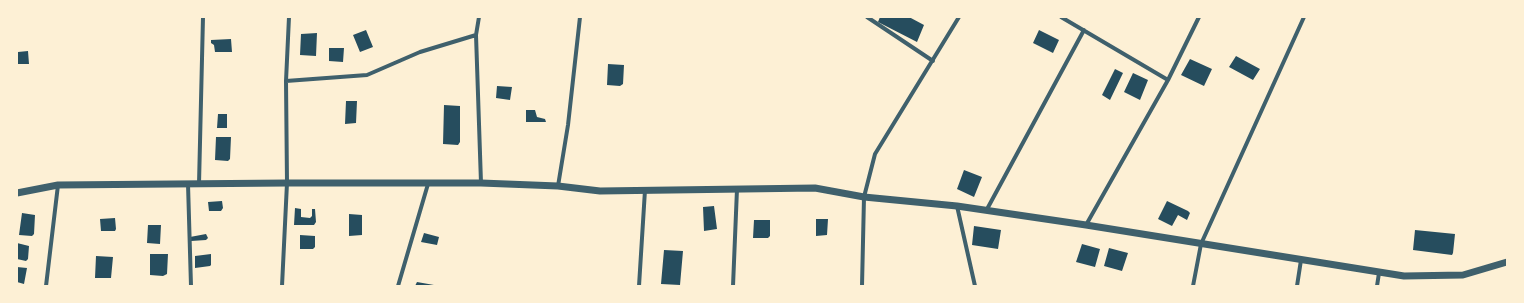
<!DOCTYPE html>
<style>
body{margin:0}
#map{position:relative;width:1524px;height:303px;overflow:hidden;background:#fdf0d5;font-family:Roboto,sans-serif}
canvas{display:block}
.frame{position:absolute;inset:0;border:18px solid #fdf0d5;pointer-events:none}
</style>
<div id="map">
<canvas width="1524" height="303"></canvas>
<div class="frame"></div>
</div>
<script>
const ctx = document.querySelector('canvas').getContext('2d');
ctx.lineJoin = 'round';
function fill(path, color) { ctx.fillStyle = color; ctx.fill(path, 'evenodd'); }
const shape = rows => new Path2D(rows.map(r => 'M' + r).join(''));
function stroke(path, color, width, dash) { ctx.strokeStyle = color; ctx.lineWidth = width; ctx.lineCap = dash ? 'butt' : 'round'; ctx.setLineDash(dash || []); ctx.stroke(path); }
fill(shape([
 [880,17,909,17,924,25,917,42,878,22],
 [366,30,373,47,360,52,353,35],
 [1039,30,1059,40,1053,53,1033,43],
 [317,33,316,56,300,55,301,34],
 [231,39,232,52,215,52,214,45,211,43,211,40],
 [329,48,344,48,343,62,329,61],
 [28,51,29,64,18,64,18,52],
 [1236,56,1260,69,1253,80,1229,67],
 [1190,59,1212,69,1204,86,1181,75],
 [608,64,624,65,623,84,620,86,607,85],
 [1115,69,1123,73,1110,100,1102,95],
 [1133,73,1148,80,1140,100,1124,92],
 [497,86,512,87,510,100,496,98],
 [346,101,357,101,356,123,345,124],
 [444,105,460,106,460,142,458,145,443,144],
 [526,110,535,110,537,117,545,119,546,122,526,122],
 [218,114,227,114,227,128,217,128],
 [216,137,231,137,230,159,228,161,215,160],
 [964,170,982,177,974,197,957,189],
 [222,201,223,208,221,211,209,211,208,202],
 [1167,201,1188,211,1190,213,1187,220,1178,215,1172,226,1158,219],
 [714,206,717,229,704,231,703,207],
 [295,208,301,209,301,217,310,218,312,216,312,209,315,209,316,222,314,225,294,225],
 [22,213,35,215,34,234,32,236,19,235],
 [349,214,362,215,362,235,349,236],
 [115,218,116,229,115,231,101,231,100,219],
 [816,219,828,219,827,235,816,236],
 [754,220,770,220,770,236,768,238,753,238],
 [148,225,161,225,160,244,147,243],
 [974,226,1001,230,998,249,972,245],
 [1415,230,1455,234,1453,253,1452,255,1413,250],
 [424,233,439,237,437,245,421,242],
 [206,234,208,238,206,240,191,241,190,237],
 [300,235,315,236,315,247,313,249,300,249],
 [17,243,29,246,28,259,26,261,17,259],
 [1082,244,1100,249,1095,267,1076,262],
 [1109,248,1128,253,1122,271,1104,266],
 [664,250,683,251,680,285,661,284],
 [150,254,168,254,167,274,163,276,150,275],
 [211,254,211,265,210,266,195,268,195,256],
 [96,256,113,257,111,278,95,278],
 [17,267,27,268,24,284,17,282],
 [417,282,434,285,434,286,415,286]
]), '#264d5e');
stroke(shape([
 [479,17,476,35,481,183],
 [867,17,933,61],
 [1061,17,1168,80],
 [286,81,367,75,420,52,476,35],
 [188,184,191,286],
 [199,184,203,17],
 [558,186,568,125,580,17],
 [957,206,975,286],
 [986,211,1084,30],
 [1086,225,1168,80,1199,17],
 [46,286,58,185],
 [282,286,287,183,286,81,289,17],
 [398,286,428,184],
 [639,286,645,190],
 [733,286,737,189],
 [862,286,864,197,875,154,959,17],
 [1193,286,1201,244,1304,17],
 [1297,286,1301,260],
 [1377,286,1379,273]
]), '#3f606c', 4);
stroke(shape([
 [17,193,58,185,287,183,481,183,558,186,600,191,815,188,864,197,957,206,1086,225,1404,276,1463,275,1507,262]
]), '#3f606c', 7);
</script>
